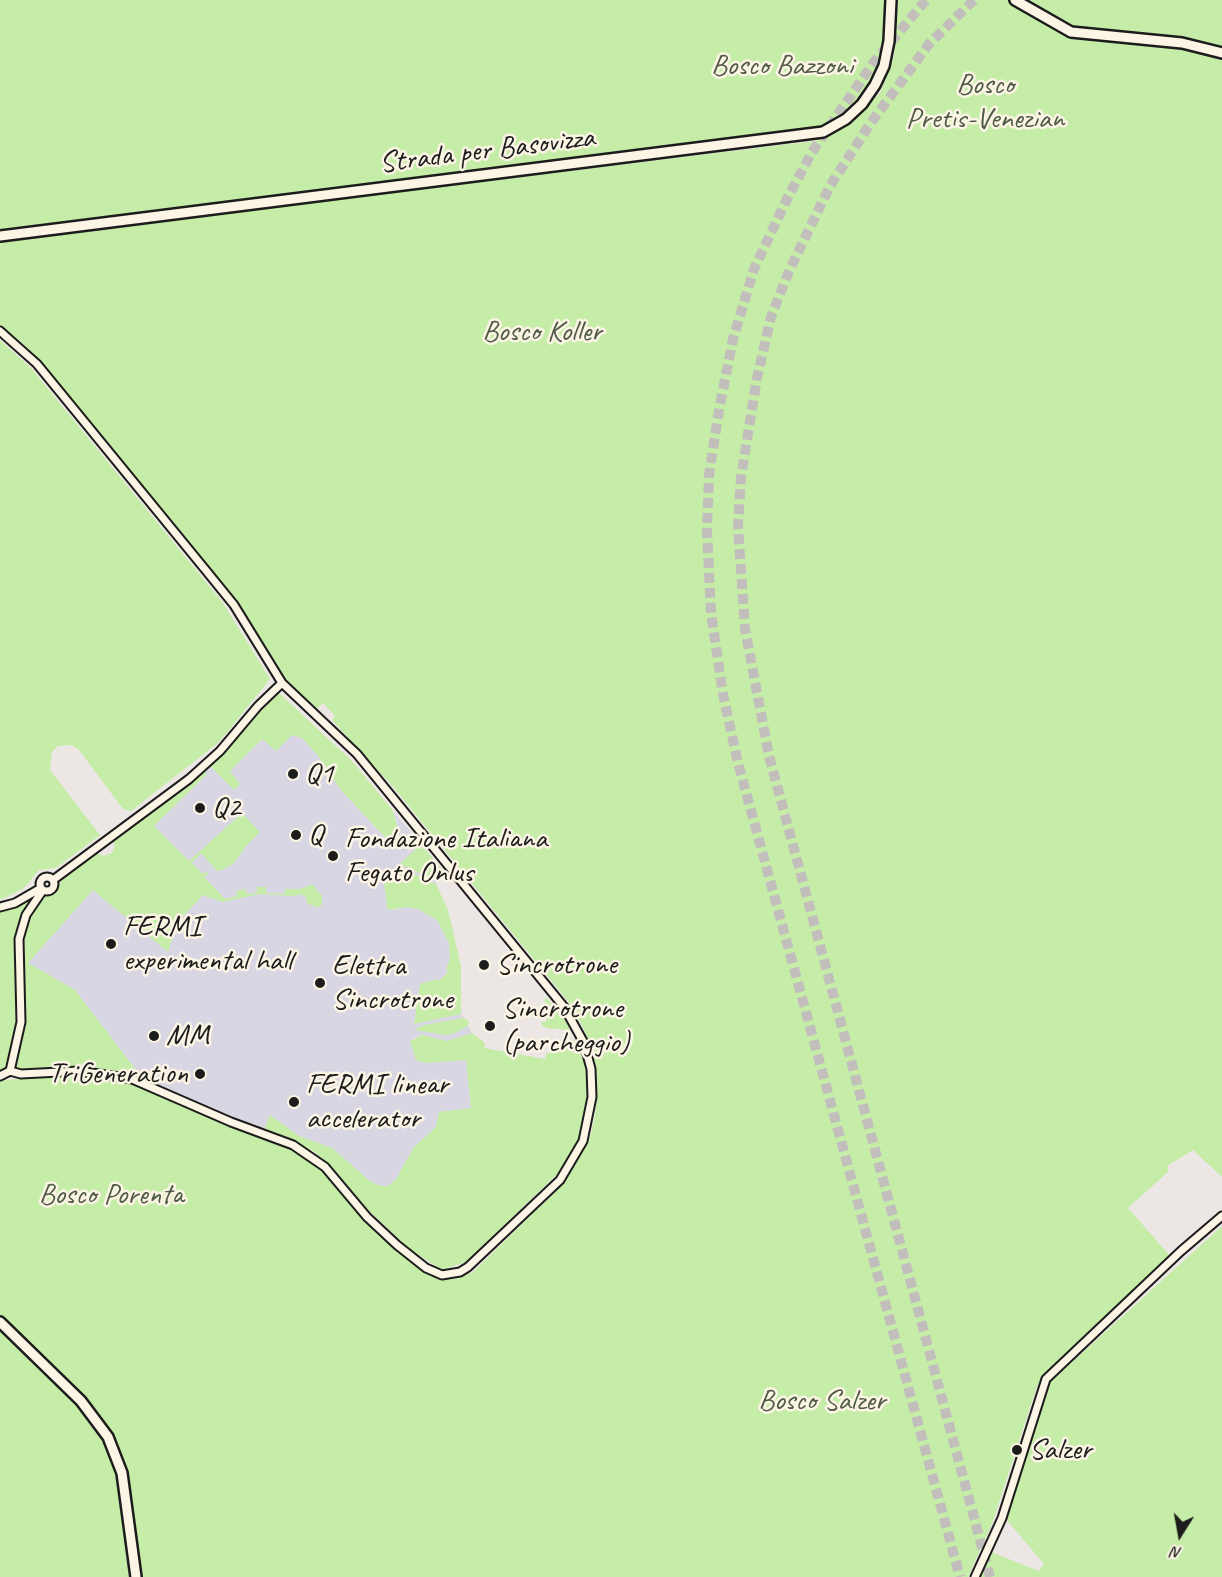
<!DOCTYPE html>
<style>
body{margin:0}
#map{position:relative;width:1222px;height:1577px;overflow:hidden;background:#ece7e4;font-family:Caveat,sans-serif}
canvas{display:block}
.north{position:absolute;left:1150px;top:1505px;width:60px;height:60px;-webkit-text-stroke:4px #fcf5e5;paint-order:stroke;rotate:191deg;font-size:16px;font-weight:700;line-height:24px;text-align:center;color:#1c1c1c}
.north::after{content:'';display:block;margin:auto;width:21px;height:27px;background:#1c1c1c;clip-path:polygon(50% 0,100% 100%,50% 72%,0 100%)}
</style>
<div id="map">
<canvas width="1222" height="1577"></canvas>
<div class="north">N</div>
</div>
<script>
const ctx = document.querySelector('canvas').getContext('2d');
ctx.lineJoin = 'round';
function fill(path, color) { ctx.fillStyle = color; ctx.fill(path, 'evenodd'); }
const shape = rows => new Path2D(rows.map(r => 'M' + r).join(''));
function stroke(path, color, width, dash) { ctx.strokeStyle = color; ctx.lineWidth = width; ctx.lineCap = dash ? 'butt' : 'round'; ctx.setLineDash(dash || []); ctx.stroke(path); }
function drawText(font, color, halo, rows, align = 'center') {
  ctx.font = font + ' Caveat,sans-serif'; ctx.lineWidth = 5; ctx.setLineDash([]); ctx.textBaseline = 'middle'; ctx.strokeStyle = halo; ctx.fillStyle = color; for (const [text, x, y, turn = 0] of rows) {
    ctx.save(); ctx.translate(x, y); ctx.rotate((+turn || 0) * Math.PI / 180); ctx.textAlign = isNaN(turn) ? turn : align; if (halo) ctx.strokeText(text, 0, 0); ctx.fillText(text, 0, 0); ctx.restore();
  }
}
fill(shape([
 [292,735,302,738,319,757,340,789,385,838,397,822,393,811,416,838,414,838,415,842,406,854,420,843,421,844,400,864,436,881,436,884,404,869,387,895,387,900,393,910,406,907,418,909,437,920,449,943,450,959,446,969,448,972,439,981,420,984,414,1024,461,1014,464,1018,424,1025,416,1030,446,1035,468,1026,472,1033,447,1041,422,1035,413,1038,425,1063,466,1059,471,1109,439,1112,436,1127,414,1147,396,1179,388,1186,380,1186,370,1181,332,1148,299,1136,271,1116,264,1130,142,1078,75,990,27,963,93,890,168,951,178,921,203,895,216,898,154,826,206,775,204,772,210,766,234,789,229,771,263,739]
]), '#d8d6e3');
fill(shape([
 [0,0,886,0,884,40,874,74,856,102,845,113,819,127,0,230],
 [898,0,1009,0,1052,28,1076,37,1176,46,1222,56,1222,1177,1193,1150,1167,1166,1169,1171,1128,1208,1170,1256,1045,1373,1037,1386,992,1524,968,1577,141,1577,128,1482,113,1437,85,1398,0,1316,0,1081,63,1073,135,1085,294,1149,318,1166,375,1232,420,1269,438,1278,455,1279,473,1272,557,1190,571,1171,591,1134,596,1110,595,1066,584,1029,567,1000,394,788,332,720,335,716,323,703,317,709,299,695,272,661,245,614,219,579,37,358,20,341,0,326,0,241,815,141,847,126,880,93,894,56],
 [1024,0,1222,0,1222,47,1191,39,1079,28,1057,21],
 [0,340,31,368,223,603,270,679,219,742,131,811,123,809,79,750,72,745,58,746,52,752,50,770,100,835,56,868,39,870,23,889,0,900],
 [278,692,353,762,393,811,399,833,394,837,386,838,340,789,319,757,302,738,292,735,276,751,262,739,230,771,240,784,234,790,210,766],
 [204,772,207,774,154,826,189,861,242,813,260,832,248,844,234,863,222,870,217,871,201,853,192,863,203,874,207,871,208,874,204,877,225,899,237,896,236,891,245,889,247,894,257,893,257,887,266,887,266,893,284,894,285,889,301,889,312,884,322,896,322,904,318,908,307,903,306,897,301,894,293,896,259,894,223,902,203,895,178,921,168,952,93,890,28,963,75,990,142,1078,107,1071,72,1068,17,1070,14,1064,25,1008,21,960,23,930,37,902,42,896,55,892,65,875,96,852,103,856,112,853,115,846,112,839],
 [421,844,442,869,436,881,400,864],
 [403,869,436,884,448,910,461,966,461,1014,414,1024,420,984,436,979,439,981,448,972,446,969,450,959,449,943,437,920,418,909,406,907,389,910,387,907,383,875,384,873,395,876],
 [36,895,19,928,16,963,19,1015,12,1054,7,1066,0,1074,0,911],
 [546,997,564,1019,570,1028,568,1030,546,1028,542,1025,541,1022,546,1022,548,1004,544,1002],
 [464,1018,469,1021,468,1026,455,1033,446,1035,414,1030,424,1025],
 [472,1033,485,1043,484,1048,545,1059,546,1054,553,1052,556,1047,561,1048,563,1043,569,1044,570,1039,575,1041,580,1045,584,1060,588,1097,582,1130,572,1154,559,1172,466,1262,442,1270,408,1248,363,1205,315,1152,264,1130,270,1115,299,1136,332,1148,370,1181,380,1186,388,1186,396,1179,414,1147,436,1127,439,1112,471,1108,466,1060,425,1063,416,1060,410,1041,422,1035,447,1041],
 [1222,1226,1222,1577,979,1577,991,1552,1039,1571,1044,1564,1006,1519,1048,1384],
 [0,1328,77,1402,103,1437,119,1480,132,1577,0,1577]
]), '#c5eda8');
stroke(shape([
 [926,0,874,62,812,152,787,199,754,269,733,339,719,410,709,475,707,530,711,613,723,694,738,763,960,1577],
 [974,0,929,44,870,124,830,186,789,271,771,317,757,378,741,477,738,526,745,629,769,756,990,1577]
]), '#c2bebc', 10, [10, 5]);
const minor = shape([
 [0,331,37,364,208,573,234,605,282,683,357,754,564,1007,584,1043,591,1069,592,1097,583,1141,560,1180,468,1267,460,1272,442,1275,426,1268,397,1245,367,1217,325,1167,293,1145,231,1122,132,1079,79,1071,21,1074,10,1071,0,1076],
 '40 884a7 7 0 1 1 14 0a7 7 0 1 1-14 0Z',
 [53,880,189,779,220,751,258,706,282,683],
 [0,907,15,903,41,888],
 [10,1071,21,1022,19,939,26,915,43,890],
 [975,1577,1002,1518,1046,1379,1181,1251,1222,1216]
]);
const major = shape([
 [1015,0,1071,32,1182,43,1222,53],
 [0,236,823,132,846,119,862,104,875,85,884,66,889,41,891,0],
 [0,1322,81,1401,108,1437,122,1473,136,1577]
]);
stroke(minor, '#1c1c1c', 11);
stroke(major, '#1c1c1c', 14);
stroke(minor, '#fcf5e5', 7);
stroke(major, '#fcf5e5', 9);
for (const [x, y, r, color] of [
 [293,774,6,"#1c1c1c"],
 [200,808,6,"#1c1c1c"],
 [296,835,6,"#1c1c1c"],
 [333,856,6,"#1c1c1c"],
 [111,944,6,"#1c1c1c"],
 [484,965,6,"#1c1c1c"],
 [320,983,6,"#1c1c1c"],
 [490,1026,6,"#1c1c1c"],
 [154,1036,6,"#1c1c1c"],
 [200,1074,6,"#1c1c1c"],
 [294,1102,6,"#1c1c1c"],
 [1017,1450,6,"#1c1c1c"]
]) { const dot = new Path2D(); dot.arc(x, y, r, 0, 2 * Math.PI); ctx.fillStyle = color; ctx.fill(dot); stroke(dot, '#fcf5e5', 2); }
drawText('30px', '#4f5b46', '#fcf5e5', [
 ["Bosco Bazzoni",782,66],
 ["Bosco",985,85],
 ["Pretis-Venezian",985,119],
 ["Bosco Koller",542,332],
 ["Bosco Porenta",111,1195],
 ["Bosco Salzer",822,1401]
]);
drawText('30px', '#1c1c1c', '#fcf5e5', [
 ["Strada per Basovizza",487,151,-7]
]);
drawText('30px', '#1c1c1c', '#fcf5e5', [
 ["Q1",305,774],
 ["Q2",212,808],
 ["Q",308,835],
 ["Fondazione Italiana",345,839],
 ["Fegato Onlus",345,873],
 ["FERMI",123,927],
 ["experimental hall",123,961],
 ["Sincrotrone",496,965],
 ["Elettra",332,966],
 ["Sincrotrone",332,1000],
 ["Sincrotrone",502,1009],
 ["(parcheggio)",502,1043],
 ["MM",166,1036],
 ["TriGeneration",188,1074,"right"],
 ["FERMI linear",306,1085],
 ["accelerator",306,1119],
 ["Salzer",1029,1450]
], 'left');
</script>
